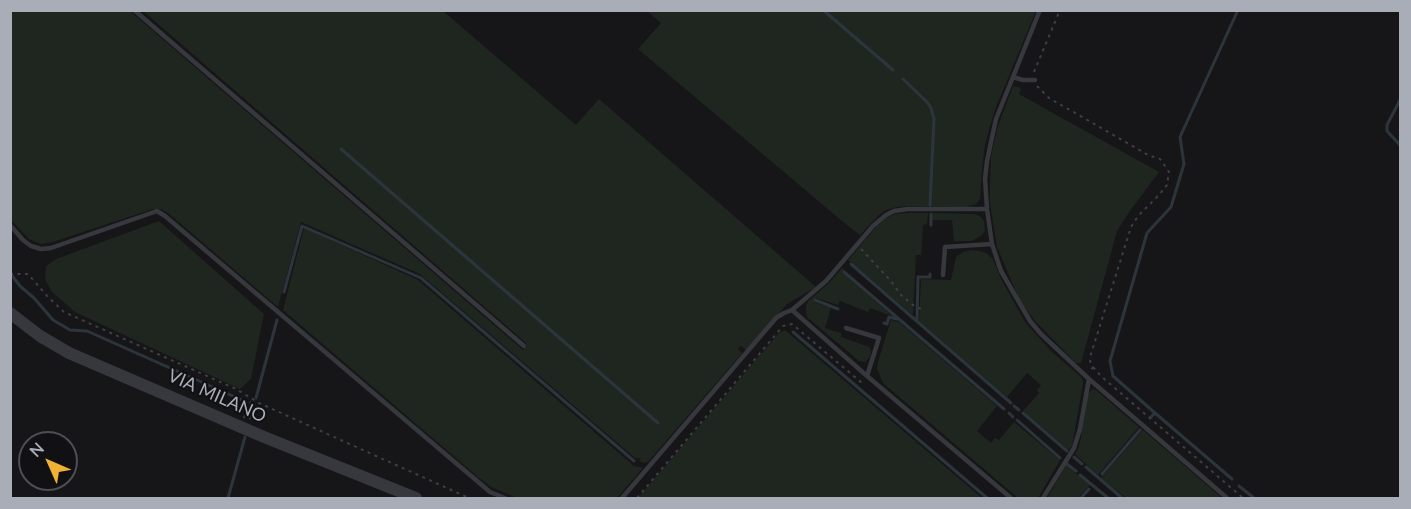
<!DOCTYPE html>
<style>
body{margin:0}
#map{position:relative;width:1411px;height:509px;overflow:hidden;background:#161618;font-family:Lato,sans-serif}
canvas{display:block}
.frame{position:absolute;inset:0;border:12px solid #a8adb8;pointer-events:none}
.north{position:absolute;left:18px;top:431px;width:60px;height:60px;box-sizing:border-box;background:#111113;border:2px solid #4d4f55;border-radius:50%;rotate:315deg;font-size:16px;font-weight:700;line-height:24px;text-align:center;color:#a8adb8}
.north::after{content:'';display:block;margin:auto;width:21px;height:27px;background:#f2b134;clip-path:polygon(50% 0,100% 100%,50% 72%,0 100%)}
</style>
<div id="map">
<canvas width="1411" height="509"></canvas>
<div class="frame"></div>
<div class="north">N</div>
</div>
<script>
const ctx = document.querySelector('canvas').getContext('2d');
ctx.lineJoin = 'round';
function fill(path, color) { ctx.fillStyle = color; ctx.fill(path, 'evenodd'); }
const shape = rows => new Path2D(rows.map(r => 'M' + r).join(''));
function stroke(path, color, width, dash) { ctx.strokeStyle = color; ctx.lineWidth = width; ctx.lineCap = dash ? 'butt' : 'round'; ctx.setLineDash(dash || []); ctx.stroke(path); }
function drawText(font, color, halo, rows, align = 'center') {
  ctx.font = font + ' Lato,sans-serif'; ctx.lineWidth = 4.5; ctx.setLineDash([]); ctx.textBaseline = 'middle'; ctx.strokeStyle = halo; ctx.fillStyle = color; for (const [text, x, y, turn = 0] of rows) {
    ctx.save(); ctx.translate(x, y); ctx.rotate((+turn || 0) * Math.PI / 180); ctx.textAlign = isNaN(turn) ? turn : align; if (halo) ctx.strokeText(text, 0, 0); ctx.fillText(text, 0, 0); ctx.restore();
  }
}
fill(shape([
 [10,11,130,11,523,350,527,346,525,342,143,11,443,11,576,125,599,99,816,287,787,304,746,350,741,346,738,349,742,353,648,462,644,463,639,461,641,458,635,458,420,274,301,222,278,307,167,212,161,209,153,209,53,242,41,244,29,239,11,220],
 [647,11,1036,11,996,107,990,126,985,145,982,170,980,199,976,204,965,207,911,206,897,207,886,210,878,216,860,235,848,226,638,49,661,23],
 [1013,86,1021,88,1019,94,1159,172,1130,211,1117,231,1081,363,1076,363,1034,320,1020,301,997,247,990,204,990,183,991,156,998,126],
 [907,213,928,213,927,224,923,225,921,255,916,255,913,315,848,260,877,226,886,218,895,214],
 [933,213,974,214,980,216,984,221,985,231,981,236,972,241,954,241,952,220,932,220],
 [159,221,264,314,251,379,240,389,75,312,52,292,45,279,46,266,56,259],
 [304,228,418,280,634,466,643,468,617,498,517,498,491,487,478,477,283,310],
 [972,250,980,251,986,253,993,259,1001,279,1025,322,1051,351,1081,377,1083,380,1083,384,1072,446,1069,450,1023,411,1039,393,1037,390,1041,385,1027,373,1007,397,919,321,921,279,951,280,956,257,963,252],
 [842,268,845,270,843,273,892,316,870,308,868,312,840,301,838,305,816,298,814,302,831,308,825,328,841,333,841,337,869,347,871,351,870,357,865,362,859,361,808,318,806,312,806,306,808,301,828,284],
 [891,320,899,322,997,406,977,431,991,443,995,438,999,440,1014,422,1060,460,1038,498,1018,498,883,383,877,369,878,362],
 [785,330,982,498,638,498,779,333],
 [1093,389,1096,390,1139,427,1098,475,1075,454,1078,449,1081,438,1088,393],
 [1143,430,1222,498,1126,498,1101,478],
 [1066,465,1090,485,1078,498,1047,498]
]), '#1e261f');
stroke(shape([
 [823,10,893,70],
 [903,79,927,102,931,108,934,119,930,205],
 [1400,100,1387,125,1387,131,1400,145],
 [341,149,658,423],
 [931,214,931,225],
 [851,264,1011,403],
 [844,272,1004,409],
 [10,273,20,286,34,298,53,320,70,330,87,331,244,401],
 [284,292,302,226,421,278,634,461],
 [815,300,838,309],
 [917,320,918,277,930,277,930,274],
 [884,323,887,324,889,317,897,319],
 [793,332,987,498],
 [256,398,277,320],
 [1014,406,1019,410],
 [1009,413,1013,417],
 [1023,413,1067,451],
 [1155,413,1113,376,1110,361,1147,233,1171,207,1184,164,1180,137,1238,10],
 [1151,417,1155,413,1232,479],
 [250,418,254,404],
 [1017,420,1060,458],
 [1074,457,1082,464],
 [1067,464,1076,471],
 [1086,467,1122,498],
 [1102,474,1140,430],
 [1080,475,1108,498],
 [1239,486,1254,498],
 [228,498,245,437],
 [1081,498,1089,489]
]), '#2c353c', 3);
stroke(shape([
 [1034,72,1060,10],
 [1037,86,1049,98,1148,155,1160,159,1169,172,1167,185,1158,196,1138,216,1131,227,1091,354,1090,361,1093,367,1091,370],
 [861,249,891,281,901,295,913,305,925,311],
 [10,274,28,274,48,297,64,312,236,389,259,403,469,498],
 [1093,367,1102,377,1243,498],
 [244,418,252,399],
 [637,498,783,326,792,324,862,383]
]), '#3d3f44', 2, [3, 4.5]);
stroke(shape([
 [134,10,524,346],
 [1013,77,1040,10],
 [10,225,23,240,31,246,41,249,51,248,157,211,165,216,490,492,505,498],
 [992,244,987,209,985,179,987,161,996,119,1013,77,1023,80,1035,80],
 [943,275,945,247,992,244,1001,271,1030,321,1041,334,1089,379,1227,498],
 [792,310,826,281,873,226,886,215,894,211,908,209,987,209],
 [867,376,1011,498],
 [622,498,776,318,784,313,792,310,867,376,879,338,846,328],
 [1043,498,1074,448,1080,429,1089,379]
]), '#37383d', 4.5);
stroke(shape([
 [10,313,40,336,69,353,264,437,416,498]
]), '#37383d', 12);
drawText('18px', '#a8adb8', '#111113', [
 ["VIA MILANO",217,396,24]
]);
</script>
